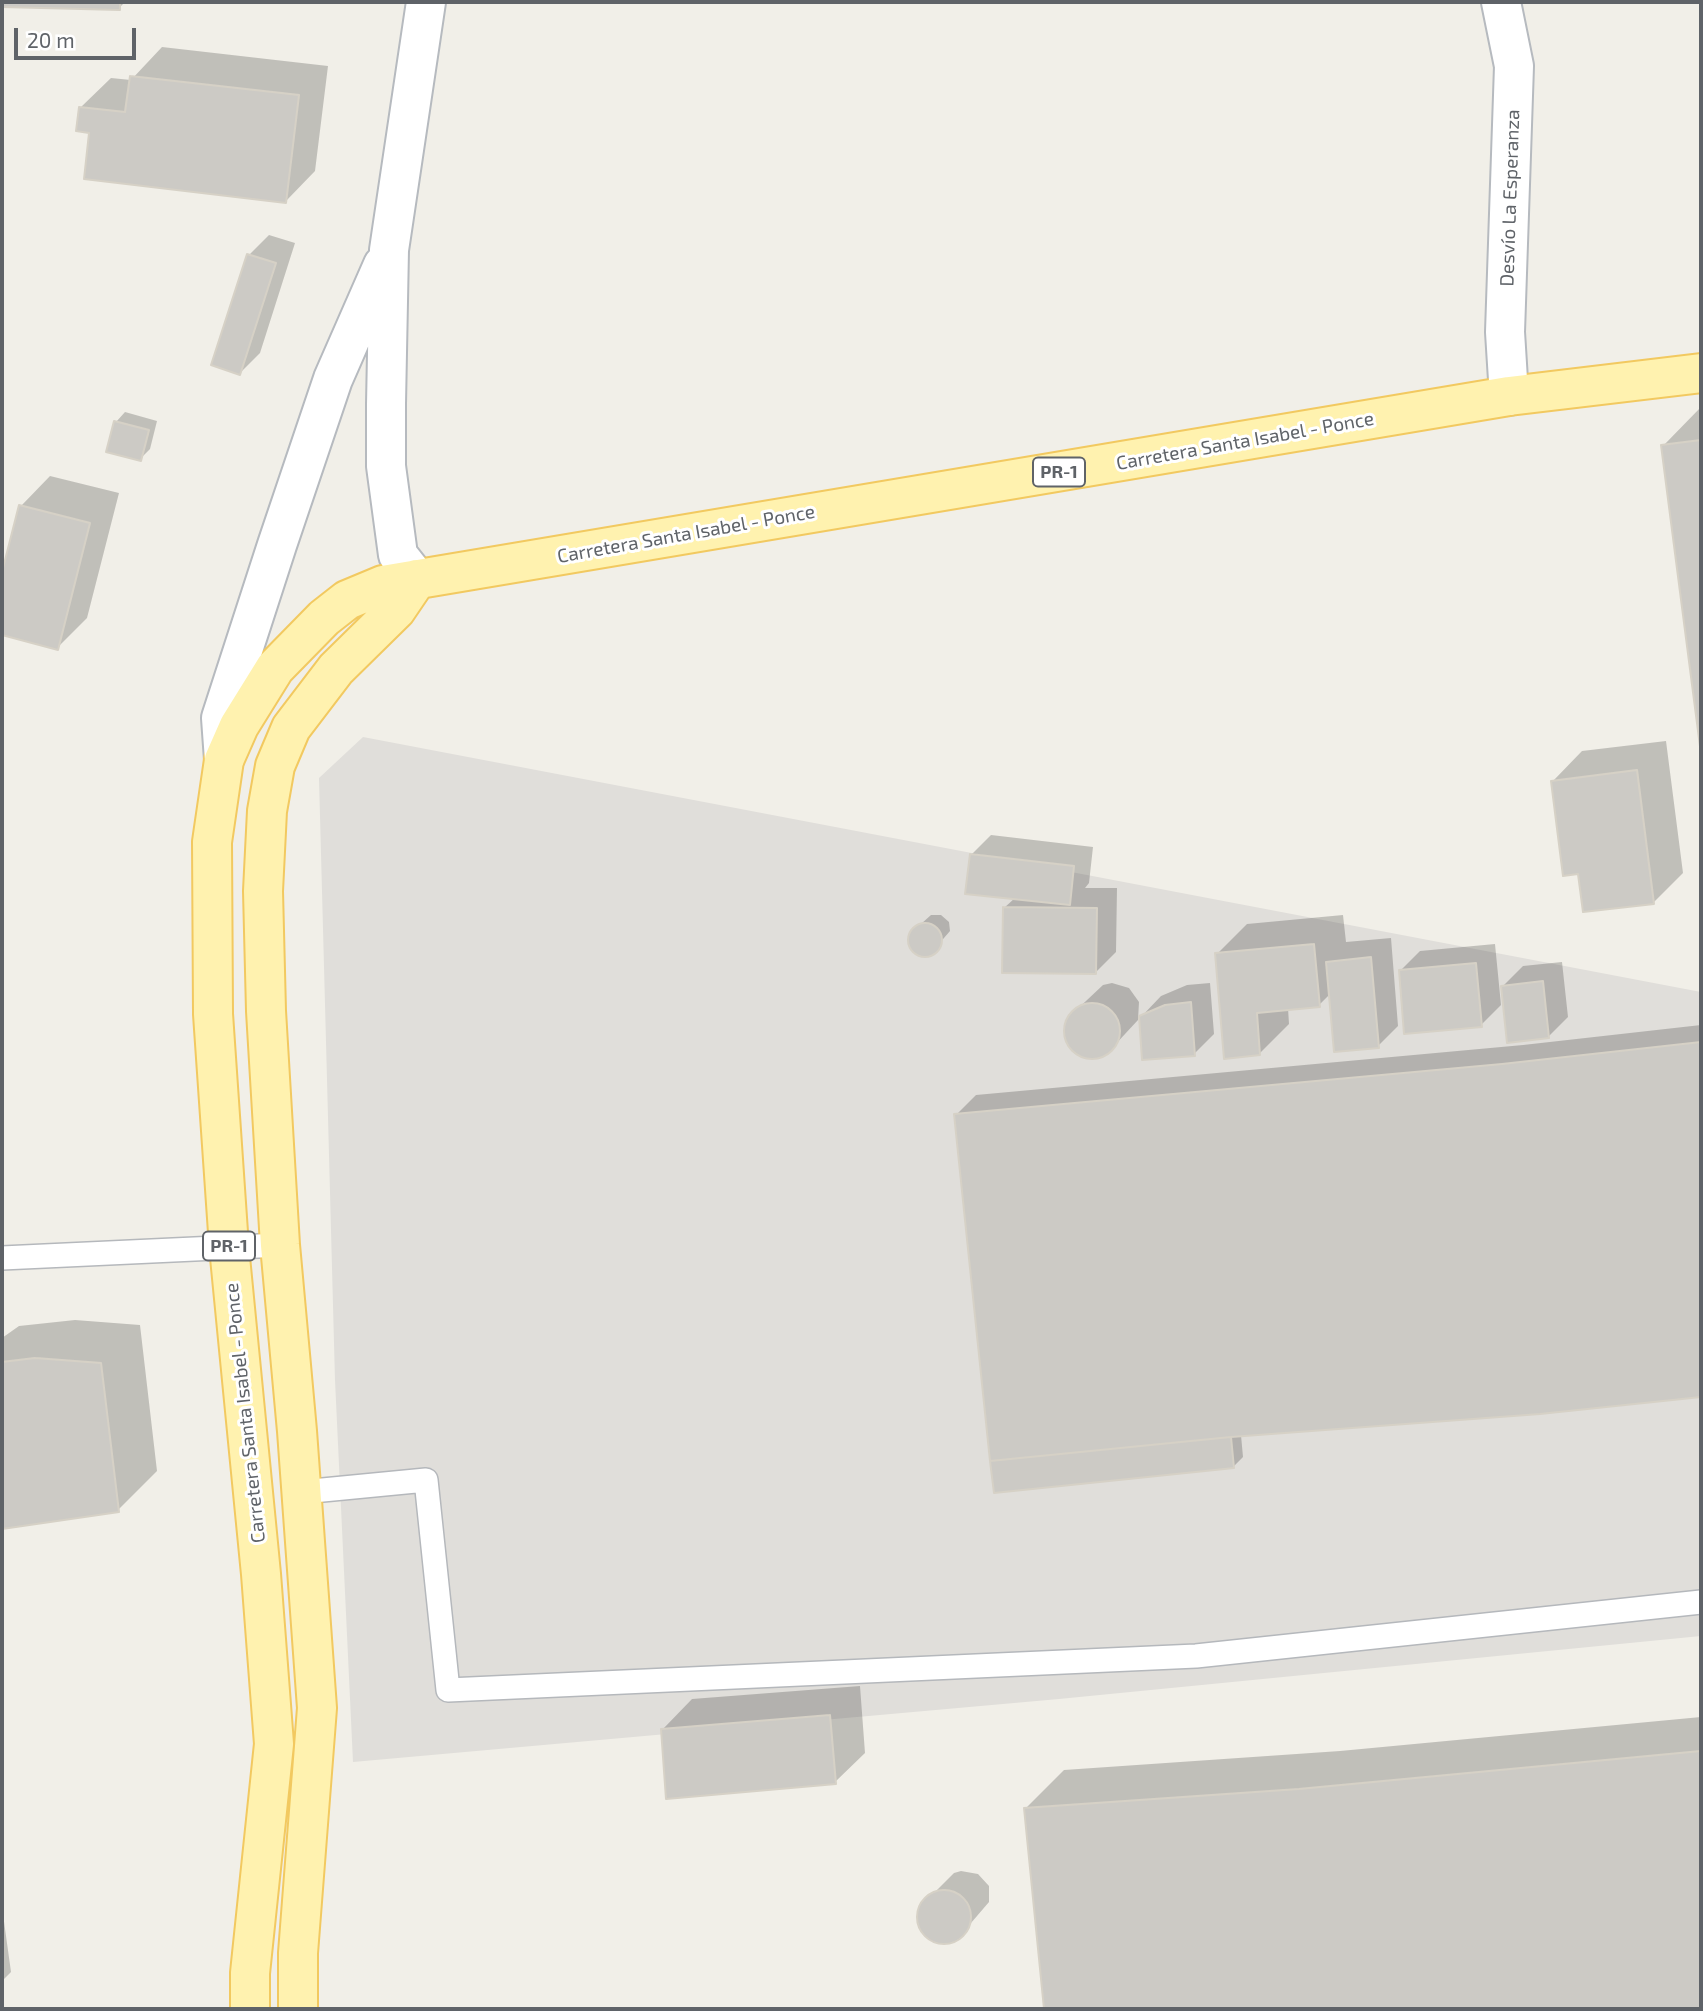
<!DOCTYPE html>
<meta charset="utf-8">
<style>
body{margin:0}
#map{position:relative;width:1703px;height:2011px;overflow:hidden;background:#f1efe8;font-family:"Exo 2",sans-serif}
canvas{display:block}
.frame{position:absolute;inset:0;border:4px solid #5f6368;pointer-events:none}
.scale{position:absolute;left:14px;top:28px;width:122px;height:32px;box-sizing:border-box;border:4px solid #5f6368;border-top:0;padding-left:9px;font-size:21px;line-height:24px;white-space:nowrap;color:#5f6368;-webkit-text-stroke:5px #fff;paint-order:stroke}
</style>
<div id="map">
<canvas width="1703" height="2011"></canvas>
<div class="frame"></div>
<div class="scale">20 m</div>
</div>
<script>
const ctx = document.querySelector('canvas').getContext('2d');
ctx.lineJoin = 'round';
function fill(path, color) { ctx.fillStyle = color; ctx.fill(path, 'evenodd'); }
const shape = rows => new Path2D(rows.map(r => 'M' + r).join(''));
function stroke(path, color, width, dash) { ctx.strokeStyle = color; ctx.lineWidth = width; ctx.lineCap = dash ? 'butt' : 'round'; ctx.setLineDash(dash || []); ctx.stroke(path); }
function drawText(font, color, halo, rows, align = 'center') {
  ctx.font = font + ' "Exo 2",sans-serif'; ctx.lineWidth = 6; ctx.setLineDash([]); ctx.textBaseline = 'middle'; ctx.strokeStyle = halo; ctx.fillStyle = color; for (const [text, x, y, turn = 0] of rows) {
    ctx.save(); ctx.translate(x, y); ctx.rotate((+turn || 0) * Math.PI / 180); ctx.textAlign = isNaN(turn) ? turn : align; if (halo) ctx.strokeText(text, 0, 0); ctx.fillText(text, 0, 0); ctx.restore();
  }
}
fill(shape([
 [363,737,1701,992,1701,1636,1059,1699,353,1762,335,1380,319,778]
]), '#e0deda');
fill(shape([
 [2,2,125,2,119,8,2,5],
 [162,47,328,66,315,171,286,201,91,131,81,107,111,78,131,80],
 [269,235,295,243,260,353,240,373,249,255],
 [1701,407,1701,741,1663,446],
 [125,412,157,421,150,449,140,459,116,422],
 [50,476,119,493,87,618,57,648,2,634,2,579,21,506],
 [1666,741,1683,873,1653,903,1580,873,1553,781,1582,751],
 [991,835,1093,847,1089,883,1085,888,1117,888,1116,952,1096,972,1004,908,1015,898,971,855],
 [931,915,941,915,949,922,950,931,931,953,922,954,911,945,912,932],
 [1343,915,1346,942,1391,938,1398,1026,1378,1046,1331,993,1319,1005,1288,1008,1289,1024,1259,1054,1217,954,1247,924],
 [1495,944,1501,1005,1481,1025,1400,971,1420,951],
 [1562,962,1568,1017,1548,1037,1503,986,1523,966],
 [1112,983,1129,988,1139,1002,1138,1020,1112,1048,1097,1057,1080,1054,1073,1050,1065,1035,1069,1017,1103,985],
 [1210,983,1214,1034,1194,1054,1141,1017,1161,996,1187,985],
 [1701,1025,1701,1395,1540,1413,1241,1435,1243,1457,1233,1467,956,1115,976,1095,1523,1045],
 [75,1320,140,1325,157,1471,118,1510,2,1527,2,1338,19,1326],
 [860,1686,865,1753,835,1782,663,1729,692,1699],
 [1701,1717,1701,2009,1046,2009,1025,1809,1064,1770,1340,1751],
 [961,1871,978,1874,989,1886,989,1902,959,1937,952,1941,935,1940,922,1930,919,1914,921,1906,954,1873],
 [2,1907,11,1972,2,1981]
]), '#0003');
const building = shape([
 [2,2,120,2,120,10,2,7,2,2],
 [130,76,299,95,286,203,84,179,89,133,76,131,79,107,125,112,130,76],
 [247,254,276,263,240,375,211,365,247,254],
 [114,421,149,430,141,461,106,452,114,421],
 [1701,440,1701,754,1661,445,1701,440],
 [19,505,90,523,58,650,2,635,2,572,19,505],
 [1637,770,1654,904,1583,912,1578,874,1563,876,1551,781,1637,770],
 [970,854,1074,866,1070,905,965,894,970,854],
 [1003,907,1097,908,1096,974,1002,973,1003,907],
 '908 940a17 17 0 1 1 34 0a17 17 0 1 1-34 0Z',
 [1314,944,1320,1007,1257,1013,1260,1055,1224,1059,1215,953,1314,944],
 [1371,957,1379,1048,1334,1052,1326,962,1371,957],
 [1476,963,1482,1027,1404,1034,1399,970,1476,963],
 [1543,981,1549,1038,1507,1043,1501,986,1543,981],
 [1191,1002,1195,1056,1142,1060,1139,1016,1165,1005,1191,1002],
 '1064 1031a28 28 0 1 1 56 0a28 28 0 1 1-56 0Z',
 [1701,1042,1701,1397,1540,1414,1231,1437,990,1461,954,1114,1502,1064,1701,1042],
 [35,1358,101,1363,119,1512,2,1529,2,1362,35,1358],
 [1231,1437,1234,1468,994,1493,990,1461,1231,1437],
 [830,1715,836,1784,666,1799,661,1729,830,1715],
 [1701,1751,1701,2009,1044,2009,1024,1808,1299,1789,1701,1751],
 '917 1917a27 27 0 1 1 54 0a27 27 0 1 1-54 0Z'
]);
fill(building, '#cccac5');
stroke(building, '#d6d1c6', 2);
const lane = shape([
 [2,1258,280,1245],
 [302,1492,426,1480,448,1690,1196,1656,1701,1602]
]);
const secondary = shape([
 [1501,2,1514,66,1505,332,1509,396],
 [417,579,398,555,386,466,386,404,389,250,426,2],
 [224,760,221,718,277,545,333,379,383,265]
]);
const primary = shape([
 [250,2009,250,1973,274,1744,261,1574,229,1247,213,1014,212,842,224,760,239,726,275,668,324,618,347,600,383,585,1509,396,1701,373],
 [298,2009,298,1953,317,1708,297,1431,280,1245,266,1011,263,891,267,811,275,766,291,728,336,669,396,610,417,579]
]);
stroke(lane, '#b5b8bc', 26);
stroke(secondary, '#b6babf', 42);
stroke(primary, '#f2c960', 42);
stroke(lane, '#fff', 23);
stroke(secondary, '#fff', 38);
stroke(primary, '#fff2af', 38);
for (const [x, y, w] of [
 [1059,472,52],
 [229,1246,52]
]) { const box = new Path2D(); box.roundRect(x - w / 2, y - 14.5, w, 29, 5); ctx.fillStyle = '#fff'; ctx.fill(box); stroke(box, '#5f6368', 2); }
drawText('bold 18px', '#5f6368', null, [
 ["PR-1",1059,472],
 ["PR-1",229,1246]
]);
drawText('19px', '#5f6368', '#fff', [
 ["Desvío La Esperanza",1510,198,-88],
 ["Carretera Santa Isabel - Ponce",1245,441,-10],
 ["Carretera Santa Isabel - Ponce",686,534,-10],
 ["Carretera Santa Isabel - Ponce",245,1413,-96]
]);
</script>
